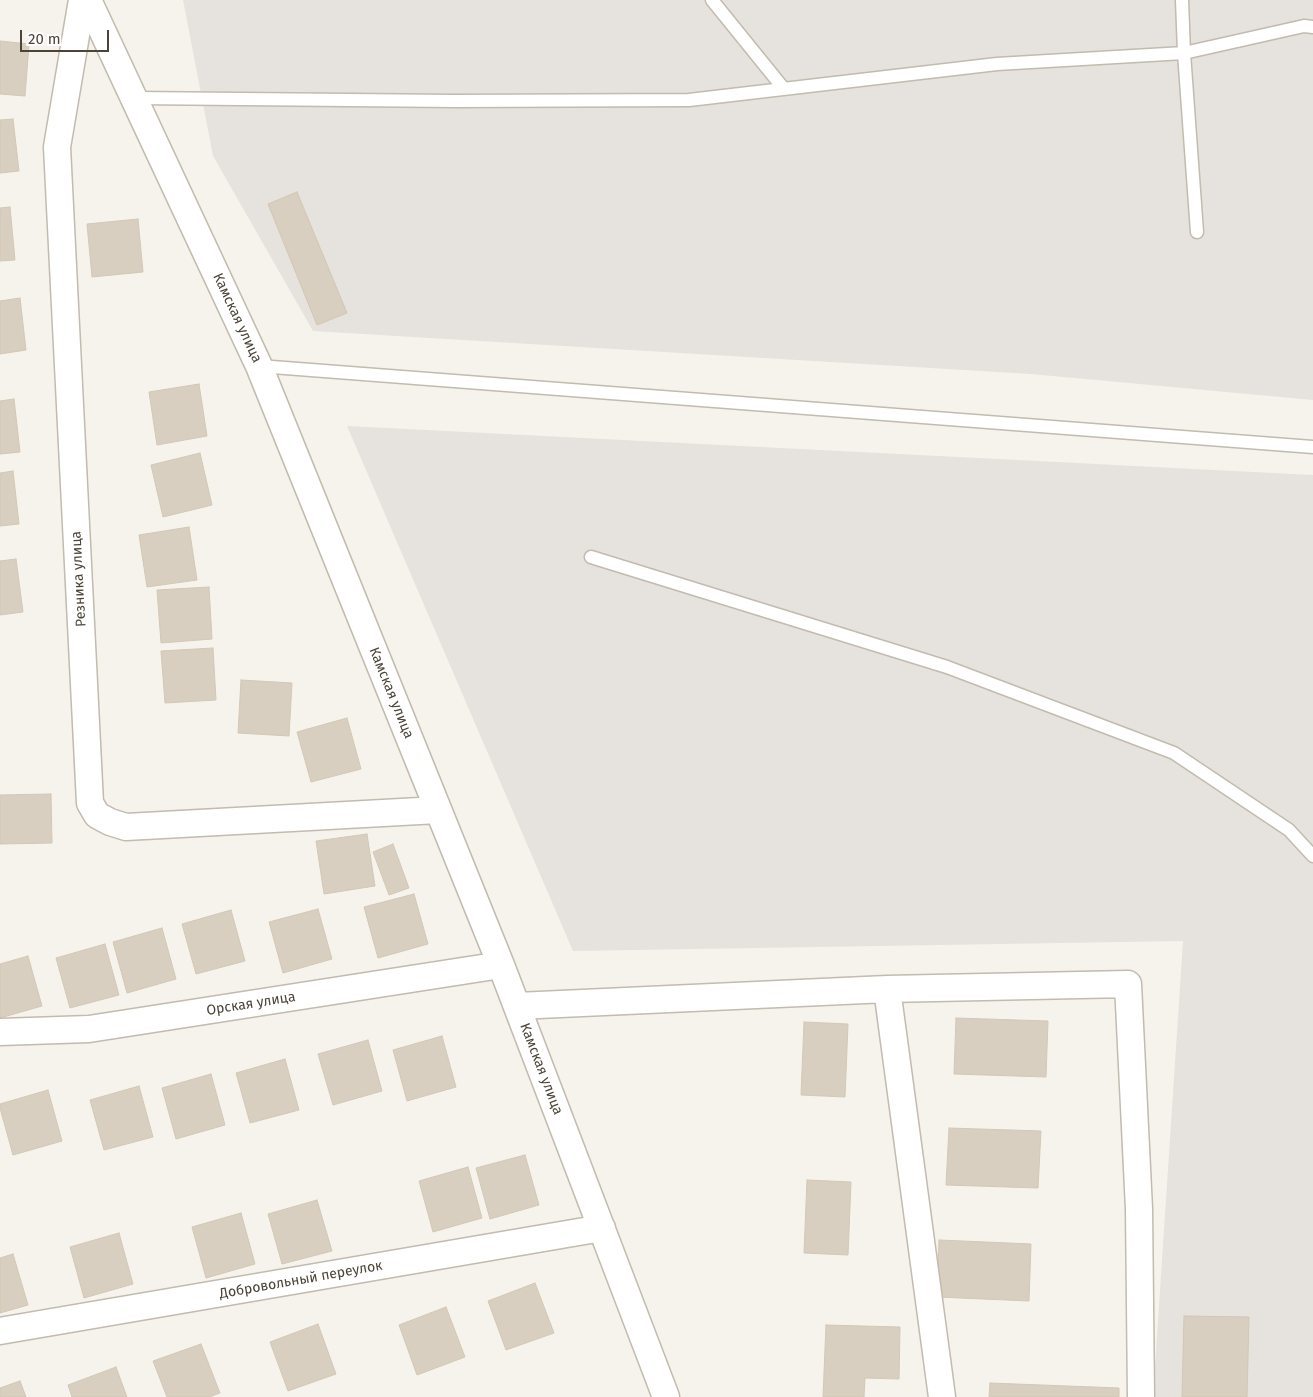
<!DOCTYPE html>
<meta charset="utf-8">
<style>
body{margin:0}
#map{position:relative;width:1313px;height:1397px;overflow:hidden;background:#f6f3ec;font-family:"Fira Sans",sans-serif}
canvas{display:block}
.scale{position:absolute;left:20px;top:30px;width:89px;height:22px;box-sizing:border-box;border:2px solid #4b4439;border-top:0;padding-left:6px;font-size:15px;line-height:18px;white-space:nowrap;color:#4b4439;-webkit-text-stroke:4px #fff;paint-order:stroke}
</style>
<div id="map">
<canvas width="1313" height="1397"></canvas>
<div class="scale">20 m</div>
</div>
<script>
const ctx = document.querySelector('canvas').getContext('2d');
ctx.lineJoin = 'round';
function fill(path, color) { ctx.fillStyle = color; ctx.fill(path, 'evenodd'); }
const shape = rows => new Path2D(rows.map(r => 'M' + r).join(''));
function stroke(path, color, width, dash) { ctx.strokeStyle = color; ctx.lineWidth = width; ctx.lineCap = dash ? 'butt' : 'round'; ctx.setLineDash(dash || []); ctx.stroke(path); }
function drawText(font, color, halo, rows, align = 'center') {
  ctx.font = font + ' "Fira Sans",sans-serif'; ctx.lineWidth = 4.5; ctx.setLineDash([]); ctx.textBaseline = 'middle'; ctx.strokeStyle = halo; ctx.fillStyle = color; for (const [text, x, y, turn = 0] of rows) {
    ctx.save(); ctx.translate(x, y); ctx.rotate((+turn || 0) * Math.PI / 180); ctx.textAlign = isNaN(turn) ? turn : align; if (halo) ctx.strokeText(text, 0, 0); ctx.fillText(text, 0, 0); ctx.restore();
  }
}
fill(shape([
 [183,0,1313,0,1313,400,1031,374,313,331,213,156],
 [347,426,1313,475,1313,1397,1153,1397,1183,941,573,951]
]), '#e6e2dd');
const building = shape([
 [0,41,29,44,25,96,0,94,0,41],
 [13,119,19,171,0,173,0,120,13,119],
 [297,192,347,313,317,325,268,204,297,192],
 [10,207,15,260,0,261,0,208,10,207],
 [138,219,143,272,92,277,87,224,138,219],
 [20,298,26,350,0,354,0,301,20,298],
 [199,384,207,436,157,445,149,392,199,384],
 [14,399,20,452,0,454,0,401,14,399],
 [200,453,212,505,163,517,151,465,200,453],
 [13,471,19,524,0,526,0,473,13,471],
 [189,527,197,580,147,587,139,535,189,527],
 [16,559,23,612,0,615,0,561,16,559],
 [209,587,212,639,161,643,157,590,209,587],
 [213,648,216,700,165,703,161,651,213,648],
 [241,680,292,683,289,736,238,733,241,680],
 [347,718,361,769,311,782,297,732,347,718],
 [51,794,52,843,0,844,0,795,51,794],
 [367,834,375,886,324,894,316,841,367,834],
 [393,844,409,888,389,895,373,852,393,844],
 [414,894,428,944,378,958,364,907,414,894],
 [318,909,332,959,283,973,269,922,318,909],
 [231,910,245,961,196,974,182,924,231,910],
 [162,928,176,979,127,993,113,942,162,928],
 [105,944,119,995,70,1008,56,958,105,944],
 [28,956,42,1006,0,1018,0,964,28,956],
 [956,1018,1048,1021,1046,1077,954,1074,956,1018],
 [804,1022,848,1024,845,1097,801,1095,804,1022],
 [442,1036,456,1087,407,1101,393,1050,442,1036],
 [368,1040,382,1091,333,1105,318,1054,368,1040],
 [285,1059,299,1110,250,1123,236,1073,285,1059],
 [211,1074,225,1125,176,1139,162,1088,211,1074],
 [139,1086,153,1137,104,1150,90,1100,139,1086],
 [48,1090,62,1141,13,1155,0,1108,0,1104,48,1090],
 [949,1128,1041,1131,1038,1188,946,1185,949,1128],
 [525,1155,539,1205,490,1219,476,1168,525,1155],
 [468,1167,482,1218,433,1232,419,1181,468,1167],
 [807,1180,851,1182,848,1255,804,1253,807,1180],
 [317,1200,332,1251,282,1264,268,1214,317,1200],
 [241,1213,255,1264,206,1278,192,1227,241,1213],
 [119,1233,133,1284,84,1298,70,1247,119,1233],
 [939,1240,1031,1244,1029,1301,937,1297,939,1240],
 [13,1254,28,1305,0,1313,0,1258,13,1254],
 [535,1283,554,1333,506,1350,488,1301,535,1283],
 [446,1307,465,1357,417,1375,399,1325,446,1307],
 [1184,1316,1249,1317,1247,1397,1182,1397,1184,1316],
 [318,1324,336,1374,288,1391,270,1342,318,1324],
 [826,1325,900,1327,899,1379,865,1378,864,1397,823,1397,826,1325],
 [201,1344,220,1393,209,1397,167,1397,153,1361,201,1344],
 [116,1367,127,1397,72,1397,68,1385,116,1367],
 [20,1381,26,1397,0,1397,0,1388,20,1381],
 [990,1383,1119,1388,1119,1397,989,1397,990,1383]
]);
fill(building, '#d8cfc1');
stroke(building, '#d3c7b4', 1);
const lane = shape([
 [712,0,784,89],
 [1182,0,1184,53,1197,232],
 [134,98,455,101,689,100,997,64,1184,53,1304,26,1313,27],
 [259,366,1313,447],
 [591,557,947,667,1174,753,1289,830,1313,856]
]);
const street = shape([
 [82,0,57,147,90,803,97,815,110,822,126,827,438,810],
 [88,0,259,366,501,965,666,1397],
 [887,989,942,1397],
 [517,1006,887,989,1128,984,1139,1209,1141,1397],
 [0,1032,89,1029,501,965],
 [0,1331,602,1228]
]);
stroke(lane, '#c2bbae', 15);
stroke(street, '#c2bbae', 29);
stroke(lane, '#fff', 12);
stroke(street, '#fff', 26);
drawText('14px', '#4b4439', '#fff', [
 ["Камская улица",237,318,65],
 ["Резника улица",79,579,-93],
 ["Камская улица",391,693,68],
 ["Орская улица",251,1004,-9],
 ["Камская улица",541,1069,69],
 ["Добровольный переулок",301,1280,-10]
]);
</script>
